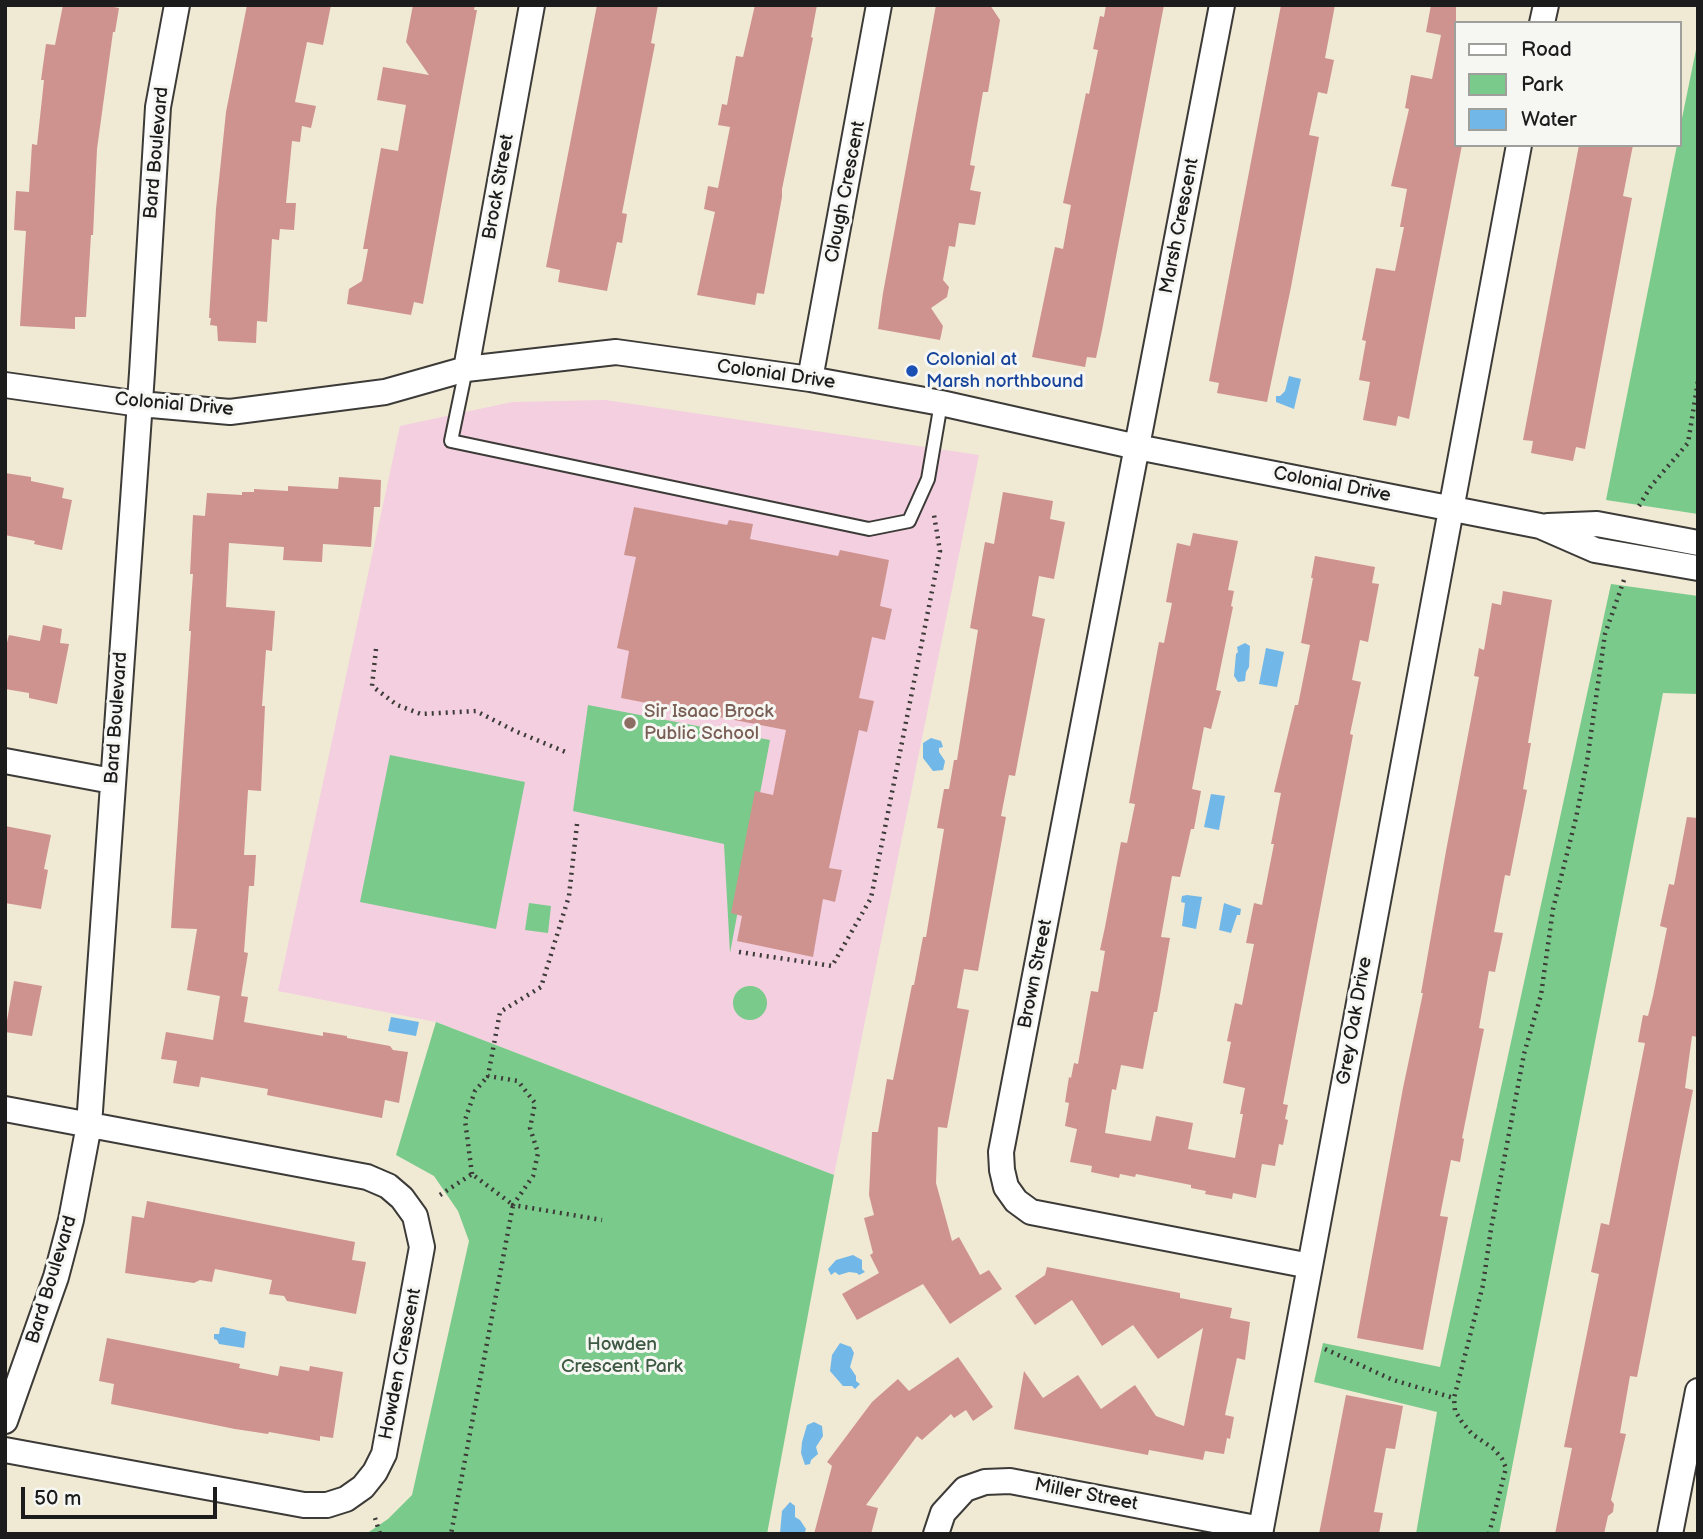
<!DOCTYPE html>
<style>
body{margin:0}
#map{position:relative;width:1703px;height:1539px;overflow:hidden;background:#f0e9d4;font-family:"Balsamiq Sans",sans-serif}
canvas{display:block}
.frame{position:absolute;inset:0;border:7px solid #1c1c1c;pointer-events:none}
.legend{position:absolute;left:1454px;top:21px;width:228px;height:126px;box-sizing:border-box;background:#f6f6f2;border:2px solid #9f9f9c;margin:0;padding:9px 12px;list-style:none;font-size:21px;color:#1c1c1c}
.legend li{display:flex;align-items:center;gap:14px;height:35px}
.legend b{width:35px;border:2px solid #9f9f9c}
.scale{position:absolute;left:21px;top:1487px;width:196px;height:32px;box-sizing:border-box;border:4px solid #1c1c1c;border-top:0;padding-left:9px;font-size:21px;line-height:24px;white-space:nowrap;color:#1c1c1c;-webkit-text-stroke:5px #f6f6f2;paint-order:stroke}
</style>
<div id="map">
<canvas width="1703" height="1539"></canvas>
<div class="frame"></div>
<ul class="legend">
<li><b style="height:9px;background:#fff"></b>Road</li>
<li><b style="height:19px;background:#7aca8b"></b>Park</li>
<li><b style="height:19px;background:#71b8e8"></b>Water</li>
</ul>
<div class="scale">50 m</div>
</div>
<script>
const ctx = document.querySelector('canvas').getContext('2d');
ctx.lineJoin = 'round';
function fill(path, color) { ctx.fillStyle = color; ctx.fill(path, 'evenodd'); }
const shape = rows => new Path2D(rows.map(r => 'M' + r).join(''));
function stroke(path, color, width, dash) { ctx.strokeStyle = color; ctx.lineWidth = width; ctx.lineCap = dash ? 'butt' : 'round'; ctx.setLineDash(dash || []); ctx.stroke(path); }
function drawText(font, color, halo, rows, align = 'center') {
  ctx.font = font + ' "Balsamiq Sans",sans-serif'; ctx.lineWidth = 6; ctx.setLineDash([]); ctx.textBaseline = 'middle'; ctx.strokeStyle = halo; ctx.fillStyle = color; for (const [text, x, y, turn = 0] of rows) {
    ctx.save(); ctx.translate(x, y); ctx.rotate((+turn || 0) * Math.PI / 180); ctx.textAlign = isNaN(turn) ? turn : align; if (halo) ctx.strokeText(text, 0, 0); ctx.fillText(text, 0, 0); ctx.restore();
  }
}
fill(shape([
 [605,400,979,455,834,1175,436,1022,278,991,400,426,512,402]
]), '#f3cfe0');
fill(shape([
 [1698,40,1698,514,1606,500,1677,145,1680,145,1680,128],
 [1611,584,1698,596,1698,694,1663,693,1499,1534,1416,1534,1437,1412,1314,1382,1323,1343,1440,1367],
 [588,705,770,740,730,953,724,844,573,811],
 [390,755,525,782,496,929,360,902],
 [529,903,551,906,548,933,525,930],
 '733 1003a17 17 0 1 1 34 0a17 17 0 1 1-34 0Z',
 [436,1022,834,1175,767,1534,366,1534,388,1519,412,1495,469,1241,458,1211,434,1176,396,1155]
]), '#7aca8b');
fill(shape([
 [1289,376,1301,379,1294,409,1276,402,1276,396,1280,396,1285,391],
 [1245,643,1250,646,1249,667,1246,672,1245,681,1238,682,1234,676,1236,654,1238,652,1237,647],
 [1266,648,1284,652,1277,687,1259,684],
 [931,738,941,741,943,747,939,748,939,752,945,761,943,770,933,771,923,758,923,743],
 [1211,794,1225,796,1219,830,1204,827],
 [1187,895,1202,897,1196,929,1182,926,1185,903,1181,902,1182,896],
 [1224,903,1241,909,1240,915,1237,915,1231,933,1219,930],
 [391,1017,419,1022,416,1036,388,1031],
 [853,1255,862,1260,862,1269,865,1272,859,1275,857,1273,849,1272,839,1275,835,1272,831,1275,828,1269,836,1260],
 [223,1327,246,1332,244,1348,219,1344,217,1340,214,1339,214,1334,219,1334,220,1328],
 [840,1343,851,1347,854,1353,850,1367,856,1376,856,1381,860,1384,855,1389,852,1386,843,1386,830,1371,832,1355],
 [814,1422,822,1426,823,1436,816,1447,818,1454,811,1460,810,1464,805,1465,801,1453,802,1442,807,1425],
 [790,1502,795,1506,795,1517,800,1520,806,1529,805,1532,780,1533,782,1511]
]), '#71b8e8');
fill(shape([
 [63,5,103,5,119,8,115,32,113,32,97,149,93,235,91,235,86,317,75,317,75,329,20,326,26,231,14,230,16,191,29,192,32,144,37,145,44,80,41,80,46,44,55,45],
 [247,5,331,5,323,45,307,42,295,102,316,106,311,128,302,126,300,142,292,141,286,203,296,203,294,230,280,229,279,240,272,239,267,322,257,321,256,343,218,341,217,326,210,325,211,318,209,318,216,209,226,112],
 [413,5,475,5,474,10,477,10,423,304,414,302,411,315,347,304,349,289,362,281,368,249,363,249,381,148,398,151,406,105,377,100,383,67,429,75,406,42],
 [597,5,658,5,651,43,655,44,622,213,627,214,622,243,617,242,607,291,558,282,560,270,546,267],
 [755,5,817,5,811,37,813,38,782,189,782,197,764,294,757,293,755,305,697,295,715,212,704,209,708,186,718,188,730,127,718,125,722,104,727,105,736,56,743,57],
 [936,5,990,5,1000,20,988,92,983,92,970,165,975,166,970,190,981,192,975,225,959,223,955,247,949,246,943,280,949,287,947,297,931,308,943,326,940,340,878,329,883,293],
 [1106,5,1164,5,1102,330,1096,358,1087,357,1085,367,1032,357,1055,247,1063,249,1071,205,1063,203,1086,93,1089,94,1098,50,1093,49,1100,16,1104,17],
 [1281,5,1335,5,1325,58,1334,60,1327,94,1318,92,1309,135,1319,137,1291,287,1267,402,1217,393,1219,383,1209,381],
 [1431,5,1456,5,1456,145,1462,145,1409,419,1398,416,1396,426,1363,420,1370,382,1359,380,1366,341,1362,340,1376,268,1395,271,1404,227,1400,227,1407,189,1391,186,1409,109,1405,108,1411,75,1432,79,1441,35,1426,32],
 [1579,145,1633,145,1623,196,1632,198,1585,449,1576,447,1573,461,1531,453,1533,441,1523,440],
 [5,473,31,477,31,481,64,488,62,498,72,500,62,550,34,544,35,541,5,535],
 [339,477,381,480,380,507,374,507,371,547,323,544,322,562,283,560,284,547,229,543,226,607,275,611,272,651,266,650,262,706,265,706,261,791,248,790,244,855,256,855,254,886,249,886,244,952,248,953,241,996,248,997,244,1022,323,1036,323,1032,347,1036,347,1038,390,1046,393,1050,408,1052,399,1103,385,1100,382,1118,267,1095,268,1089,201,1077,199,1087,173,1083,177,1061,161,1059,166,1032,213,1040,220,996,187,990,197,929,171,928,191,631,189,631,193,574,190,574,193,515,205,516,207,493,242,495,242,492,254,492,254,489,288,491,288,486,338,489],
 [1003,492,1053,501,1050,519,1065,522,1054,579,1039,576,1032,616,1045,619,1015,776,1009,775,1001,816,1006,817,978,971,964,969,957,1008,969,1010,947,1128,938,1127,936,1183,952,1241,959,1237,980,1275,989,1270,1002,1289,950,1324,923,1284,857,1320,842,1294,879,1273,870,1255,873,1253,864,1218,874,1215,869,1195,872,1132,878,1132,887,1079,893,1080,912,985,914,985,923,937,926,937,944,829,937,828,944,789,949,789,954,760,957,760,978,630,970,628,985,542,994,544],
 [634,507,727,525,729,520,753,524,750,539,838,556,840,550,889,560,880,606,892,609,885,640,872,637,859,698,874,701,867,732,859,730,829,868,842,870,835,902,823,899,813,957,737,941,742,916,731,913,755,791,773,795,786,730,621,698,629,651,617,648,636,557,624,555],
 [1193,533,1238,541,1228,590,1234,591,1231,606,1233,607,1216,690,1221,691,1211,729,1204,727,1192,789,1201,791,1194,829,1191,829,1180,877,1172,876,1161,937,1170,938,1157,1012,1154,1012,1143,1069,1121,1065,1116,1090,1112,1089,1105,1133,1151,1141,1156,1116,1193,1123,1188,1149,1235,1158,1243,1114,1240,1114,1245,1088,1223,1083,1231,1042,1227,1041,1235,1003,1242,1005,1254,944,1246,943,1254,903,1262,905,1274,844,1271,844,1281,793,1274,792,1295,705,1298,705,1310,645,1301,643,1313,578,1311,578,1315,556,1375,567,1372,583,1379,584,1368,642,1360,640,1352,680,1361,682,1350,734,1353,735,1283,1104,1288,1105,1285,1119,1288,1120,1283,1145,1279,1144,1275,1166,1262,1164,1256,1198,1233,1193,1232,1199,1205,1194,1206,1191,1191,1188,1191,1185,1136,1174,1135,1177,1120,1174,1119,1178,1091,1172,1092,1166,1070,1162,1077,1129,1065,1126,1069,1103,1065,1102,1069,1077,1071,1078,1074,1063,1078,1064,1091,991,1098,992,1105,951,1100,950,1105,927,1121,842,1127,843,1135,804,1129,803,1159,642,1164,643,1172,603,1166,602,1177,543,1190,546],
 [1503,591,1552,600,1528,743,1531,743,1523,789,1527,790,1510,876,1505,875,1494,932,1503,933,1495,972,1489,971,1479,1028,1484,1029,1462,1138,1464,1139,1460,1162,1451,1160,1440,1216,1448,1217,1423,1350,1357,1338,1403,1088,1423,993,1421,993,1446,851,1479,677,1474,676,1479,648,1484,650,1492,603,1501,605],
 [43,625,62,629,60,643,69,644,57,704,29,698,29,693,5,689,5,650,9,635,40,641],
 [1687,817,1698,818,1698,1037,1692,1036,1685,1088,1693,1090,1637,1377,1630,1376,1620,1433,1626,1434,1611,1500,1614,1504,1613,1512,1608,1516,1604,1534,1555,1534,1572,1448,1564,1447,1599,1274,1591,1272,1601,1223,1609,1225,1645,1043,1638,1042,1643,1015,1648,1016,1653,996,1667,928,1660,926,1669,884,1674,885],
 [5,826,51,835,44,869,48,870,41,909,5,903],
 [14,981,42,986,32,1036,5,1032],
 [147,1201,355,1242,352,1260,366,1262,356,1314,287,1301,284,1296,269,1294,272,1280,215,1269,212,1282,200,1280,194,1283,125,1273,132,1216,144,1218],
 [1047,1267,1180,1293,1180,1298,1232,1308,1230,1318,1250,1322,1245,1360,1237,1358,1225,1415,1234,1417,1230,1439,1227,1438,1224,1454,1205,1451,1203,1460,1149,1450,1148,1455,1014,1429,1024,1371,1043,1398,1078,1375,1101,1409,1135,1385,1156,1416,1184,1426,1203,1328,1158,1359,1133,1325,1102,1346,1072,1300,1035,1325,1015,1296,1045,1275],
 [107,1338,240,1364,239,1368,278,1376,280,1366,309,1371,310,1366,343,1372,333,1438,320,1436,320,1441,269,1432,268,1434,235,1429,111,1404,114,1384,99,1381],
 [958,1357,993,1407,973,1421,966,1410,954,1418,951,1414,922,1440,917,1436,866,1505,878,1508,871,1534,814,1534,832,1466,827,1462,872,1402,898,1379,909,1391],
 [1346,1395,1403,1406,1395,1449,1386,1448,1374,1512,1383,1513,1379,1534,1319,1534]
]), '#cf938f');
const lane = shape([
 [466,369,451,441,869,529,909,521,928,479,941,403]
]);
const street = shape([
 [1222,5,1001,1152,1002,1170,1006,1187,1016,1201,1031,1212,1310,1266],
 [1542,23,1546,5],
 [466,369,532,5],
 [810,379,879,5],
 [5,385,140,404,230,412,385,392,466,369,616,352,810,379,941,403,1137,447,1540,526,1595,550,1698,568],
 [1548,526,1597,524,1698,543],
 [5,761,112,781],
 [5,1109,367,1177,388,1186,402,1198,415,1216,422,1247,384,1454,375,1472,363,1487,346,1499,327,1505,304,1505,5,1450],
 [5,1421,56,1277,71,1220,89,1125,142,373,158,107,177,5],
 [936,1534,943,1513,965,1489,985,1482,1010,1481,1261,1529],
 [1260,1534,1519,145],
 [1670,1534,1698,1391]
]);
stroke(lane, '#3c3b38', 16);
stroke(street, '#3c3b38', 28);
stroke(shape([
 [1639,506,1651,486,1688,443,1698,381],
 [376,649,372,686,397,705,421,714,476,711,515,731,568,753],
 [577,824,569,896,541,987,500,1012,488,1076,518,1081,535,1103,530,1128,538,1153,533,1176,513,1205,602,1220],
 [739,952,832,966,871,898,940,551,934,515],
 [472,1174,465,1120,475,1091,488,1076],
 [440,1195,472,1174,513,1205,451,1534],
 [1325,1349,1393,1380,1454,1398],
 [375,1518,380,1534],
 [1489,1534,1506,1468,1502,1459,1494,1449,1472,1434,1462,1422,1455,1411,1454,1398,1483,1285,1491,1229,1524,1054,1541,995,1553,909,1576,818,1587,762,1605,634,1624,580]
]), '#3c3b38', 4.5, [2, 5]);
stroke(lane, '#fff', 12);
stroke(street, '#fff', 24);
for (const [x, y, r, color] of [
 [912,371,7,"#1a4fb4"],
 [630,723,7,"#8d6e63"]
]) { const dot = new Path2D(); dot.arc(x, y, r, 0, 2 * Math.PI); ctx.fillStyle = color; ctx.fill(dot); stroke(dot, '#f6f6f2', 2.5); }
drawText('19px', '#1c1c1c', '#f6f6f2', [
 ["Bard Boulevard",157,153,-85],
 ["Brock Street",499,187,-80],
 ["Clough Crescent",846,192,-79],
 ["Marsh Crescent",1180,226,-79],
 ["Colonial Drive",776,375,8],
 ["Colonial Drive",174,405,5],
 ["Colonial Drive",1332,485,11],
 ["Bard Boulevard",117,718,-86],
 ["Brown Street",1036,974,-79],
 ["Grey Oak Drive",1355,1021,-80],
 ["Bard Boulevard",52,1280,-73],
 ["Howden Crescent",401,1364,-79],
 ["Miller Street",1086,1495,11]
]);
drawText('19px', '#164399', '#f6f6f2', [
 ["Colonial at",926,360],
 ["Marsh northbound",926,382]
], 'left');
drawText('19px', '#785e54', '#f6f6f2', [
 ["Sir Isaac Brock",644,712],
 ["Public School",644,734]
], 'left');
drawText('19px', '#3d5943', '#f6f6f2', [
 ["Howden",622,1345],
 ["Crescent Park",622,1367]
]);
</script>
